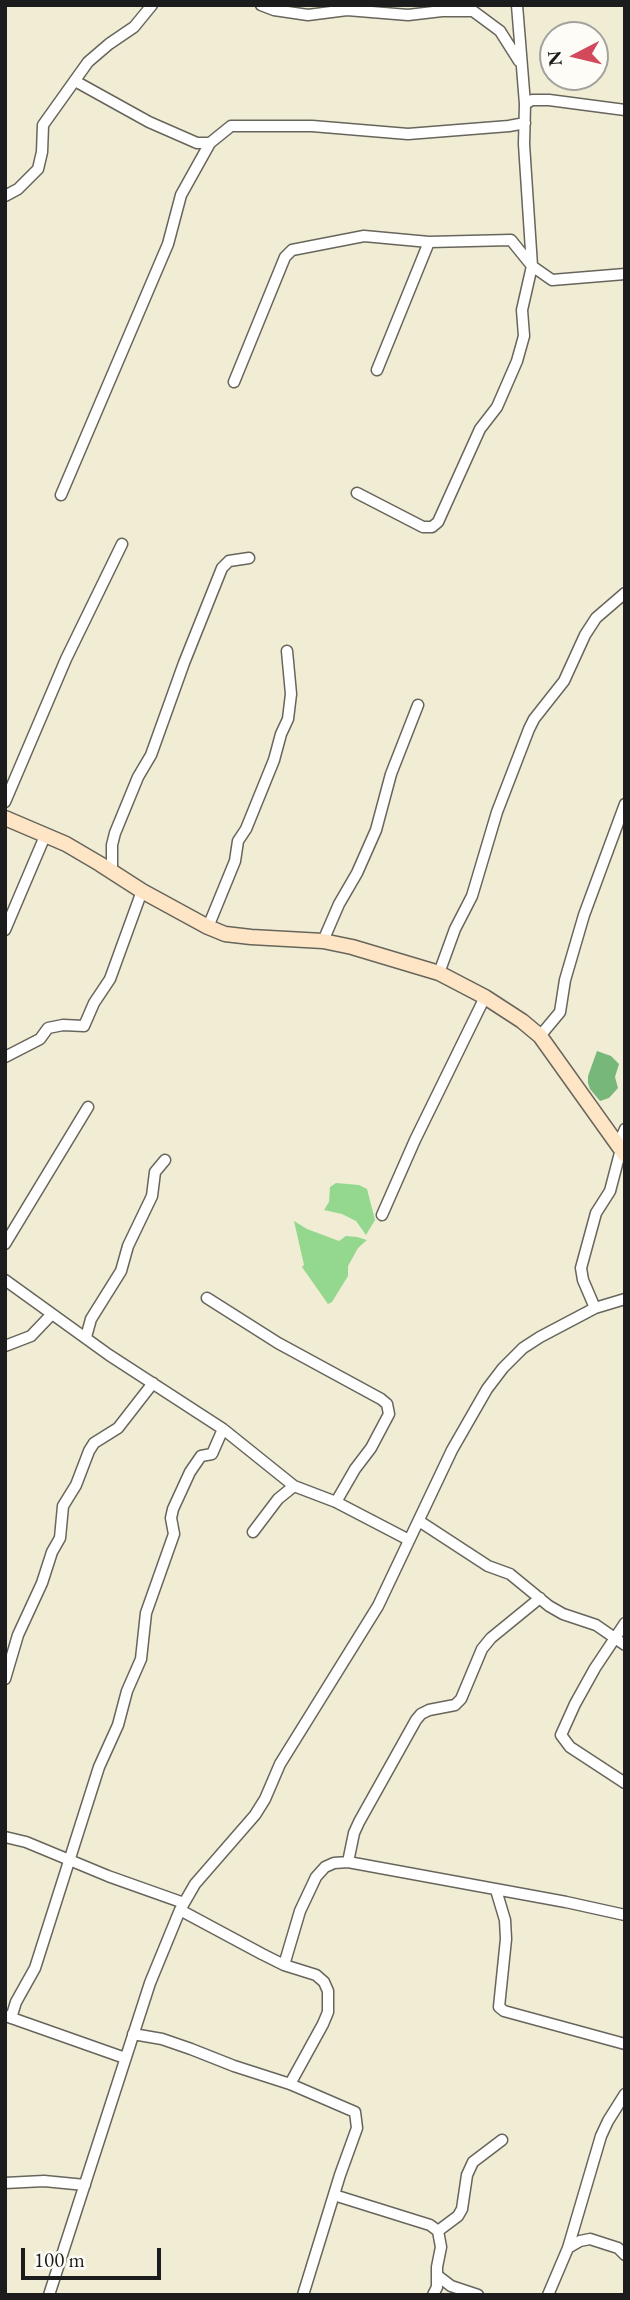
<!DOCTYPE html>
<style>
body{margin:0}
#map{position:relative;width:630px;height:2300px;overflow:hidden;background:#f1ecd4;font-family:"EB Garamond",serif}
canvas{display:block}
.frame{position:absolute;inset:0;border:7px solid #1c1c1c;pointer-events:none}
.north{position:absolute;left:539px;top:21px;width:70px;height:70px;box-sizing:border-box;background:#fdfcf7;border:2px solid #a3a29f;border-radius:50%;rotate:263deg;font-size:19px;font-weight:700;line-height:28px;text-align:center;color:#1c1c1c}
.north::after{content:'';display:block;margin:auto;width:24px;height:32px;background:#d1495b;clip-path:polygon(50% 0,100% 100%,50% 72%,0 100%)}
.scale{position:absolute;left:21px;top:2248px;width:140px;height:32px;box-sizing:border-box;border:4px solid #1c1c1c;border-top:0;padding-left:9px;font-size:21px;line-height:24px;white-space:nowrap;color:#1c1c1c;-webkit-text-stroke:5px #fdfcf7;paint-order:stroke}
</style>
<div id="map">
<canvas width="630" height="2300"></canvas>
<div class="frame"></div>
<div class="north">N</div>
<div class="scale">100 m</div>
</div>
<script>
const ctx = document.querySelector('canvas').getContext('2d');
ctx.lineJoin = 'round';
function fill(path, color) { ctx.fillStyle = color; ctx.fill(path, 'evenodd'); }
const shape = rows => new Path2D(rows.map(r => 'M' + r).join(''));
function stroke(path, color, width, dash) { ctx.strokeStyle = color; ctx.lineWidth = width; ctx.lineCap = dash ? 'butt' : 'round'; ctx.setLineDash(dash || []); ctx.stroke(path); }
fill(shape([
 [336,1183,359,1185,367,1189,375,1220,366,1235,356,1221,342,1214,324,1210,329,1202,330,1187],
 [294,1221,307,1229,339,1241,346,1236,357,1237,367,1240,358,1248,348,1266,348,1276,332,1302,328,1304,302,1267,304,1265]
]), '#94d78f');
fill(shape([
 [597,1051,611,1056,619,1064,615,1077,618,1088,609,1098,600,1101,590,1089,588,1083,588,1076]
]), '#77b87a');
const street = shape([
 [261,5,274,10,308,15,347,10,408,15,442,11,473,11,500,31,519,61],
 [75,81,149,122,197,143,210,143,231,126,312,126,408,134,509,126,525,123],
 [525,104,532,100,549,100,625,110],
 [5,196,18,189,38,169,42,152,43,125,88,62,109,44,134,27,152,5],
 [377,370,429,242],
 [234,382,285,257,292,250,364,236,429,242,511,240,532,266,552,280,625,274],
 [357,493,423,527,432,527,438,522,480,429,497,407,517,361,524,336,522,310,532,266,524,144,525,104,517,5],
 [61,495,168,244,181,195,210,143],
 [5,802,66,659,122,544],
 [112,871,112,845,115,833,138,777,151,755,184,663,222,568,229,561,249,558],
 [208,927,235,861,238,841,246,829,274,760,281,734,288,719,291,694,287,651],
 [5,930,45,836],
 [323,941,339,904,357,873,376,830,391,774,418,705],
 [439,973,455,929,472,896,497,812,529,729,534,719,564,681,585,635,596,618,625,593],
 [540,1036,560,1012,565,980,584,915,625,804],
 [5,1057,40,1039,48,1028,63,1025,84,1026,94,1003,110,979,142,891],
 [618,1145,625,1129],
 [382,1215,415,1140,485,997],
 [5,1244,88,1107],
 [5,1280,109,1355,223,1429,294,1486,336,1502,409,1540],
 [207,1298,278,1343,381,1399,387,1404,389,1414,371,1448,355,1469,336,1502],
 [595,1308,583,1280,581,1268,596,1213,610,1191,621,1149],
 [86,1337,91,1319,121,1271,128,1246,152,1196,155,1172,165,1160],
 [5,1346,31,1336,51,1315],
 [419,1521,488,1566,510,1574,549,1606,563,1614,596,1625,625,1645],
 [253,1532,278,1499,294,1486],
 [625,1623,595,1668,575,1704,561,1735,570,1747,625,1783],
 [5,1679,18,1635,42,1583,52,1552,60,1538,63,1506,76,1485,89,1451,94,1443,118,1428,153,1383],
 [5,1837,26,1842,108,1876,184,1903],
 [348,1862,354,1833,359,1822,416,1720,421,1714,429,1710,455,1705,461,1699,482,1649,491,1638,540,1598],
 [496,1890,505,1920,506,1939,499,2007,504,2011,625,2044],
 [180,1910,262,1954,284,1965,316,1975,324,1982,328,1991,328,2012,323,2024,290,2084],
 [284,1965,300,1911,316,1877,325,1867,334,1863,348,1862,566,1902,625,1915],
 [6,2016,125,2058],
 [11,2018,16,2002,35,1968,99,1767,118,1725,127,1691,141,1659,146,1613,174,1534,171,1518,173,1509,190,1472,201,1456,212,1454,223,1429],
 [133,2034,162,2039,191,2049,234,2066,290,2084,355,2112,357,2128,340,2175,303,2295],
 [5,2183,44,2181,85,2185],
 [334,2195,430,2225,438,2231,441,2247,437,2267,437,2287,433,2295],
 [438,2231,458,2216,462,2209,467,2175,473,2162,502,2140],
 [568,2248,580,2241,590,2239,618,2248,625,2255],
 [438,2276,451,2286,478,2295],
 [49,2295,150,1983,180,1910,195,1884,255,1815,265,1799,280,1764,378,1606,452,1450,487,1389,503,1368,523,1348,540,1337,595,1308,625,1299],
 [548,2295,568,2248,601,2136,608,2121,625,2094]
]);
const secondary = shape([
 [5,818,66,844,100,864,142,891,208,927,225,934,251,937,323,941,352,947,439,973,485,997,522,1021,540,1036,625,1155]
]);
stroke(street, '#67655c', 13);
stroke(secondary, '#67655c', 17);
stroke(street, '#fff', 10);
stroke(secondary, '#fde5c5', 14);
</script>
